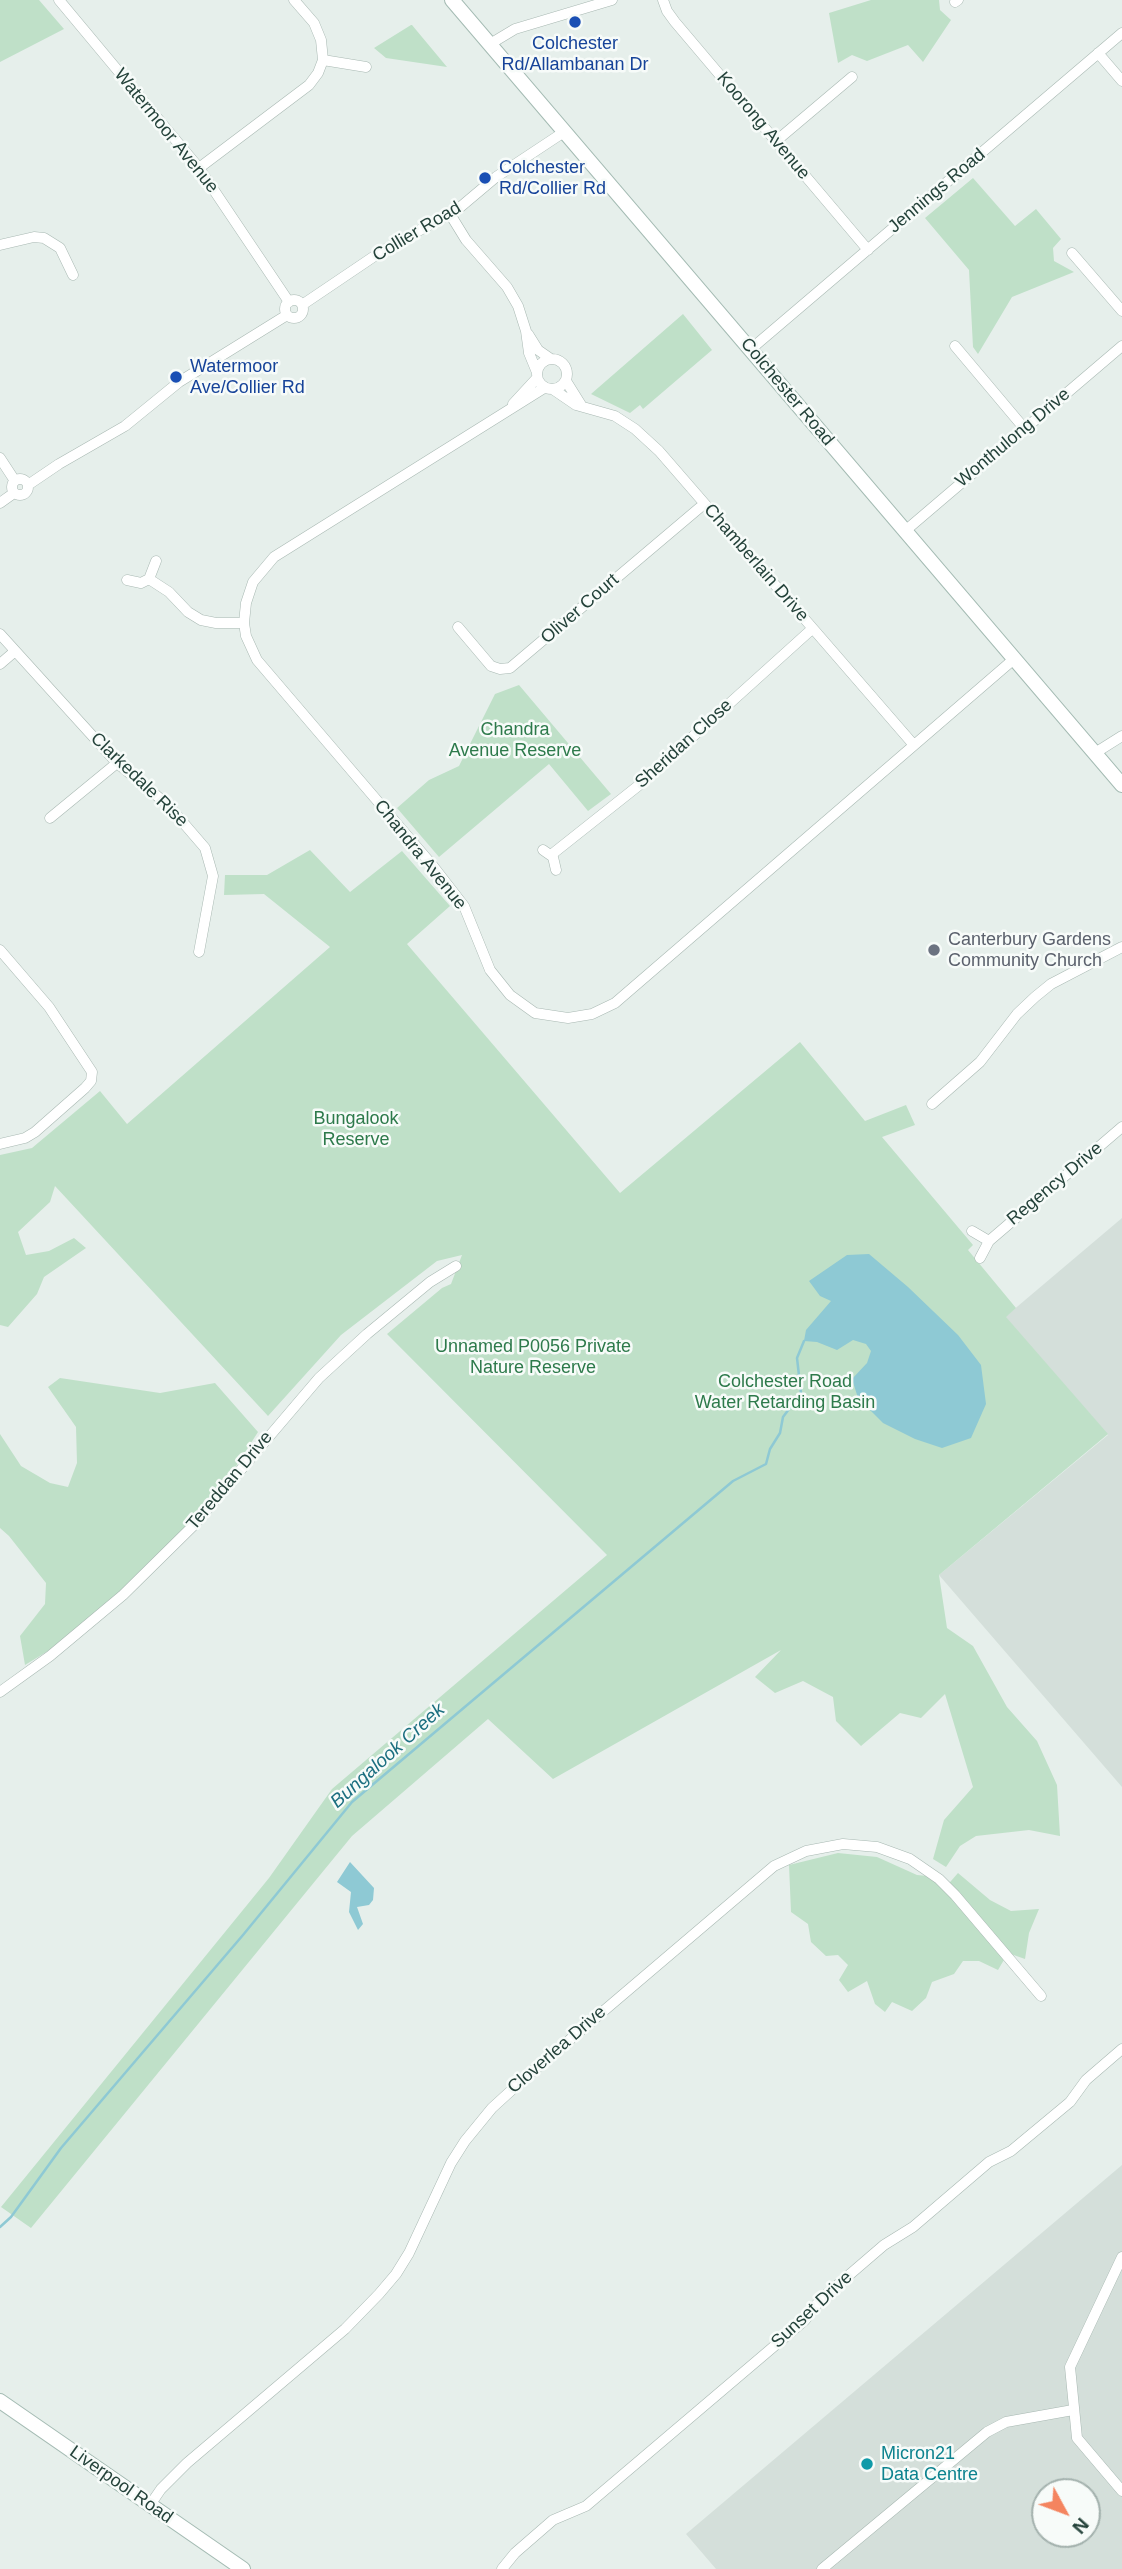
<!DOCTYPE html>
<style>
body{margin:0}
#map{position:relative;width:1122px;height:2569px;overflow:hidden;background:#e6efeb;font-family:Arial,sans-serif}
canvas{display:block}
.north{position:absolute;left:1031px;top:2478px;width:70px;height:70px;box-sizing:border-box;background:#f7fbf9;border:2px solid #a3b1ad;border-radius:50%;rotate:131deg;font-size:19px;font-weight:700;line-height:28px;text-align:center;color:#24423a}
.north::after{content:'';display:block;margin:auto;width:24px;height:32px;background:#f4845f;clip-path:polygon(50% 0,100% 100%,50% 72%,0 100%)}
</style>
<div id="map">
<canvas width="1122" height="2569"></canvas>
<div class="north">N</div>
</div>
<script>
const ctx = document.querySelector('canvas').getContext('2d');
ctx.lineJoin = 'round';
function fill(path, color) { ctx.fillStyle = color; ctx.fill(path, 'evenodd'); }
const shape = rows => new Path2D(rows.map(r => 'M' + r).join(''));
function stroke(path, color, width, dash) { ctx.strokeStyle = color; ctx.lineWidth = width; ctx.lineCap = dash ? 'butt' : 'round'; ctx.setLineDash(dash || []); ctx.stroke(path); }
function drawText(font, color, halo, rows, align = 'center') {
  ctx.font = font + ' Arial,sans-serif'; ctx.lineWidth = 5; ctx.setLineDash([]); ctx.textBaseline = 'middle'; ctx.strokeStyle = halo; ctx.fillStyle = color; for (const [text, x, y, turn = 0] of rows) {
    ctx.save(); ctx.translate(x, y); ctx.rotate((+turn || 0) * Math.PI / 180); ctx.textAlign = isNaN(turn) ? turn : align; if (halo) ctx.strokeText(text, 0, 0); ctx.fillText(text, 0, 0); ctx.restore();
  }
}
fill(shape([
 [1122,1218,1122,1787,939,1575,1108,1435,1005,1317],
 [1122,2165,1122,2569,716,2569,686,2534],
 [1045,2492,1087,2492,1087,2534,1045,2534]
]), '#d4dfda');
fill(shape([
 [0,0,39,0,64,29,0,62],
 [871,0,939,0,940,10,951,20,923,62,908,45,867,61,852,55,838,63,829,13],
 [411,25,412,25,447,67,386,58,374,48],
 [973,178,1015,226,1036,209,1061,239,1053,248,1054,261,1074,272,1012,297,978,354,973,347,969,270,925,218],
 [683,314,712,350,643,409,640,405,630,413,591,394],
 [519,685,611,794,588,811,549,764,439,857,397,808,429,780,459,766,495,694],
 [310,850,350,892,402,851,450,906,407,944,620,1193,800,1042,865,1121,906,1105,915,1125,882,1137,973,1245,968,1250,1016,1308,1006,1317,1108,1434,939,1575,947,1628,973,1646,1007,1707,1037,1741,1057,1785,1060,1836,1029,1830,976,1836,960,1846,946,1867,933,1859,944,1820,973,1787,945,1694,921,1718,900,1713,861,1746,836,1721,833,1697,803,1681,775,1693,755,1677,781,1650,553,1779,488,1719,352,1836,31,2228,1,2207,269,1878,332,1789,607,1555,387,1334,442,1288,451,1284,462,1255,437,1261,341,1335,268,1416,55,1186,50,1202,18,1232,26,1255,49,1251,74,1238,86,1248,44,1277,37,1294,8,1327,0,1325,0,1155,32,1148,100,1091,127,1124,330,947,264,894,224,895,225,875,267,875],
 [60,1378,160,1393,215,1383,258,1432,224,1485,165,1550,97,1612,56,1646,25,1665,20,1636,45,1604,46,1583,9,1536,0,1528,0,1434,21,1466,50,1483,68,1487,77,1463,76,1427,48,1387],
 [838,1853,877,1857,917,1875,928,1876,944,1889,958,1873,990,1900,1011,1911,1039,1909,1029,1933,1025,1959,1008,1953,998,1970,979,1961,963,1961,954,1974,932,1982,926,1998,912,2011,892,2002,885,2012,875,2004,867,1981,848,1992,839,1980,848,1965,838,1955,826,1956,811,1942,808,1924,791,1912,789,1865]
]), '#bfe0c8');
fill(shape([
 [869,1254,908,1287,958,1335,981,1365,986,1404,971,1438,942,1448,915,1439,883,1423,858,1398,852,1379,867,1363,871,1351,866,1344,853,1340,837,1350,817,1342,804,1341,806,1330,831,1301,820,1296,809,1281,847,1255],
 [350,1862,374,1888,373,1900,369,1905,357,1907,363,1924,358,1930,349,1912,351,1892,337,1882]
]), '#8ec9d4');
stroke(shape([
 [0,2227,11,2217,61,2148,243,1935,352,1802,733,1481,766,1464,770,1449,780,1433,783,1417,801,1393,797,1358,804,1341]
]), '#8ec9d4', 2.5);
const minor = shape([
 [59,0,199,168,289,302],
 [663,0,667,11,675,22,868,250],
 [955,2,958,0],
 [490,44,515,29,612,0],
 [1098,53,1122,81],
 [323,60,366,67],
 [775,142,852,77],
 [199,168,309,85,318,73,323,60,321,40,314,23,294,0],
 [450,214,466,240,507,287,518,306,526,331,529,353,536,370],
 [0,245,34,237,44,238,60,248,73,275],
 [1072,253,1122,311],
 '285 309a9 9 0 1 1 18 0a9 9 0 1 1-18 0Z',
 [302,305,382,251,458,209,496,177,564,132],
 [528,334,538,350,551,359],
 [955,346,1024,428],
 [751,349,1122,33],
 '537 374a15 15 0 1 1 30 0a15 15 0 1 1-30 0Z',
 [566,381,581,405],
 [544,388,274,557,253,582,246,603,244,623,246,636,257,660,433,866,464,906,490,970,510,995,535,1013,568,1018,592,1014,615,1003,1014,659],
 [554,390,576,405,615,416,635,429,659,451,913,744],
 [513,404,537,378],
 [0,458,15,481],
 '12 487a8 8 0 1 1 16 0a8 8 0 1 1-16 0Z',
 [28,485,59,464,125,426,179,382,287,315],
 [0,503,14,493],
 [905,531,1122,346],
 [149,579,169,592,188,612,201,620,216,623,244,623],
 [127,580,141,583,149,579,156,561],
 [458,627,491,666,500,669,510,668,704,504],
 [0,634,117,763,168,805,205,848,213,876,199,952],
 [0,664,14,652],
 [1095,753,1122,736],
 [50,818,117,763],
 [543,850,553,857,556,870],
 [551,855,638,786,812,629],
 [0,950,49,1007,92,1072,91,1081,85,1088,35,1132,25,1138,0,1144],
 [932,1104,980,1062,1017,1014,1035,997,1051,984,1122,947],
 [972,1231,989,1241],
 [980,1258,989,1241,1122,1127],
 [0,1692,50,1656,123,1595,193,1526,319,1378,367,1334,430,1282,456,1266],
 [1122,2257,1070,2367,1077,2438,1122,2491],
 [150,2505,161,2489,187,2463,345,2329,379,2294,396,2274,409,2253,451,2163,465,2141,492,2108,526,2077,774,1866,806,1851,843,1844,877,1847,910,1859,939,1879,955,1895,1041,1996],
 [502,2569,515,2553,553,2520,586,2506,805,2320,820,2300,884,2245,913,2227,989,2162,1011,2151,1070,2102,1086,2080,1122,2049],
 [822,2569,987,2432,1006,2422,1073,2410]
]);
const secondary = shape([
 [452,0,1122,785],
 [0,2401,243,2569]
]);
stroke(minor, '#a8b8b2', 11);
stroke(secondary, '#a4bbb3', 16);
stroke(minor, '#fff', 10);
stroke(secondary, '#fff', 14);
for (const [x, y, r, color] of [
 [575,22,7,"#1a4fb4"],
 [485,178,7,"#1a4fb4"],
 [176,377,7,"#1a4fb4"],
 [934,950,7,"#6b7280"],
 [867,2464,7,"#0f9aa8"]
]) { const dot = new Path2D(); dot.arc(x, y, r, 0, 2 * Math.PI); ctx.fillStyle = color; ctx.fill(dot); stroke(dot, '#f7fbf9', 2.5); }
drawText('18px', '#164399', '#f7fbf9', [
 ["Colchester",575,44,"center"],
 ["Rd/Allambanan Dr",575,65,"center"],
 ["Colchester",499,168],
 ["Rd/Collier Rd",499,189],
 ["Watermoor",190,367],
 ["Ave/Collier Rd",190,388]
], 'left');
drawText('18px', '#24423a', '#f7fbf9', [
 ["Koorong Avenue",763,126,50],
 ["Watermoor Avenue",166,131,51],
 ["Jennings Road",937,191,-40],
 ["Collier Road",417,232,-31],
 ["Colchester Road",787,392,50],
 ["Wonthulong Drive",1013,438,-40],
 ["Chamberlain Drive",756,563,49],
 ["Oliver Court",580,609,-41],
 ["Sheridan Close",684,744,-42],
 ["Clarkedale Rise",139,780,44],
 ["Chandra Avenue",420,855,51],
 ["Regency Drive",1055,1184,-40],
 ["Tereddan Drive",230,1481,-50],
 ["Cloverlea Drive",557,2050,-41],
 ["Sunset Drive",812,2310,-43],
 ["Liverpool Road",121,2485,35]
]);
drawText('18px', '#2d7a4b', '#f7fbf9', [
 ["Chandra",515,730],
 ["Avenue Reserve",515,751],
 ["Bungalook",356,1119],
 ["Reserve",356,1140],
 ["Unnamed P0056 Private",533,1347],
 ["Nature Reserve",533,1368],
 ["Colchester Road",785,1382],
 ["Water Retarding Basin",785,1403]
]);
drawText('18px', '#5b616d', '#f7fbf9', [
 ["Canterbury Gardens",948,940],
 ["Community Church",948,961]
], 'left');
drawText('18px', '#0d838f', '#f7fbf9', [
 ["Micron21",881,2454],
 ["Data Centre",881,2475]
], 'left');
drawText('italic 19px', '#1c6f80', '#f7fbf9', [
 ["Bungalook Creek",388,1756,-42]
]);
</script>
